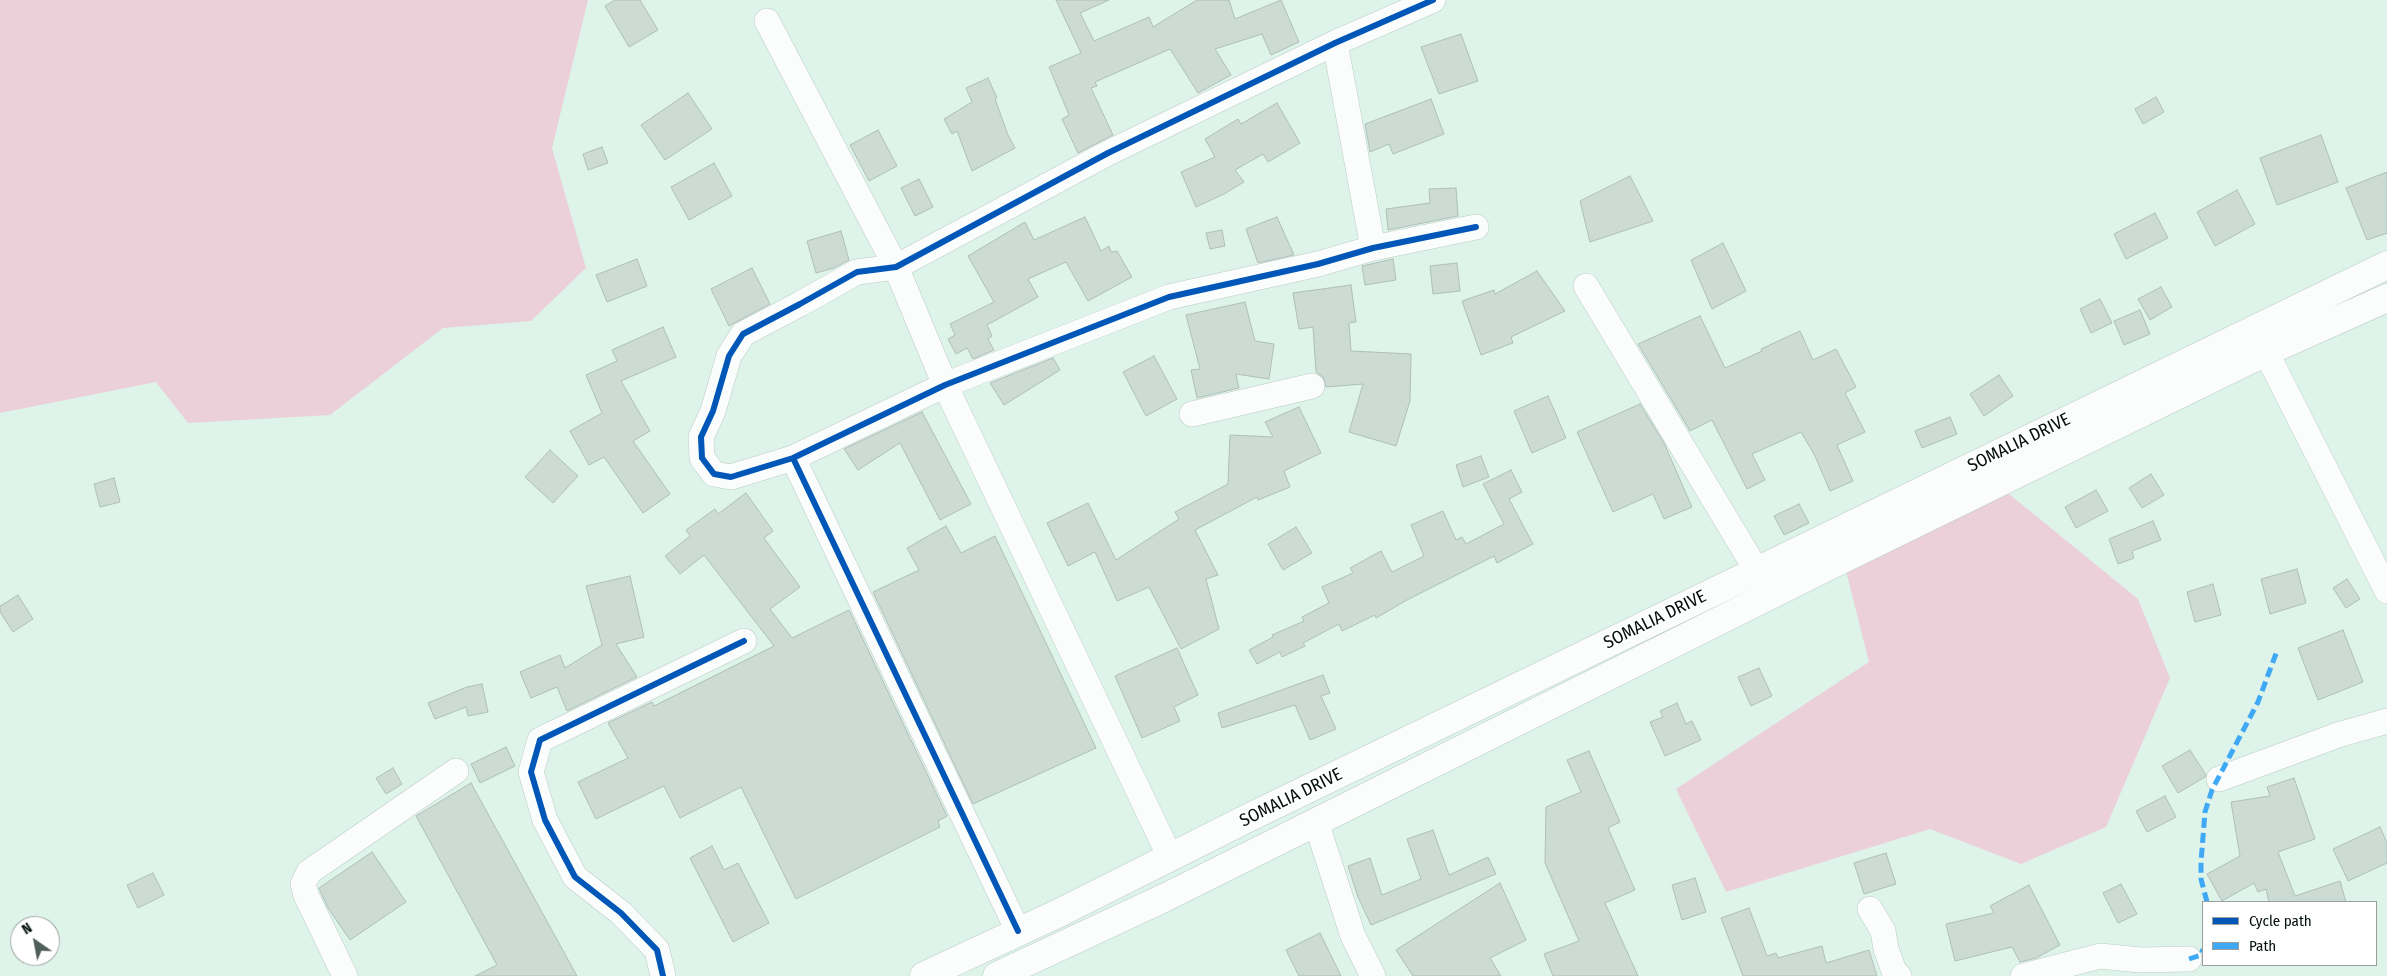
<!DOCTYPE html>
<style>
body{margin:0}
#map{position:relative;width:2387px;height:976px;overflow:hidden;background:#def3e9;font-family:"Fira Sans Condensed",sans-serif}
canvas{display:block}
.legend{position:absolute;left:2202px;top:901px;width:175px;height:65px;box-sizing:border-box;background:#fff;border:1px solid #9b9f9d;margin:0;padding:6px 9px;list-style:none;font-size:15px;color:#04100a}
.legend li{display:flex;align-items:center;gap:10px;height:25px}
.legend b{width:25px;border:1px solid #9b9f9d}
.north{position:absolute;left:10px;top:916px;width:50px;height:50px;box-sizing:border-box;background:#fff;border:1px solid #9b9f9d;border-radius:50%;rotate:327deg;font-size:14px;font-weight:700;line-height:20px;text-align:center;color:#04100a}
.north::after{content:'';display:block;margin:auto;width:18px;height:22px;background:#505f58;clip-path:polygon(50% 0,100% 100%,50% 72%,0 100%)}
</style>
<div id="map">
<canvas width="2387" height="976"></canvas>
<ul class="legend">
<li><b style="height:6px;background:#0057b8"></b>Cycle path</li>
<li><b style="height:6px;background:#3fa9f5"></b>Path</li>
</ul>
<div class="north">N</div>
</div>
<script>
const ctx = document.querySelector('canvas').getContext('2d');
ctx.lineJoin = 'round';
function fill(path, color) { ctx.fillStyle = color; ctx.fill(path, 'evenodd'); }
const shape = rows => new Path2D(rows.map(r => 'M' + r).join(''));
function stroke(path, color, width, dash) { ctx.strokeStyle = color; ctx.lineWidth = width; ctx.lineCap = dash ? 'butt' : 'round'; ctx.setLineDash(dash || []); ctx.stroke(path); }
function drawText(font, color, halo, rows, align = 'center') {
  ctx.font = font + ' "Fira Sans Condensed",sans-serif'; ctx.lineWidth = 4; ctx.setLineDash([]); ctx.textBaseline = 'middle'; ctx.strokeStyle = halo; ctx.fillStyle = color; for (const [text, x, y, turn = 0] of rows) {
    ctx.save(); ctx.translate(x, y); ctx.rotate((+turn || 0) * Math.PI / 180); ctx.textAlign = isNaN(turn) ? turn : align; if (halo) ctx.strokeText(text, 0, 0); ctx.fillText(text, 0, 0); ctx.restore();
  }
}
fill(shape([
 [0,0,588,0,552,148,586,268,531,321,443,328,330,415,188,423,156,382,0,413],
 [1998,485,2138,599,2170,678,2106,827,2021,864,1930,829,1726,892,1676,789,1869,662,1843,559]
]), '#ebd0d9');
const building = shape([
 [615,0,640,0,658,30,629,47,605,6,615,0],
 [1056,0,1109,0,1080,13,1094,41,1149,17,1153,27,1197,0,1229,0,1235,19,1281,0,1299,42,1271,55,1262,34,1215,49,1231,75,1198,93,1170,49,1095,82,1097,86,1091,88,1113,135,1078,153,1062,119,1069,115,1049,67,1081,53,1056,0],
 [1461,34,1478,81,1439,94,1421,47,1461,34],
 [988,78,997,98,995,99,1008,135,1015,148,972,171,957,131,952,134,944,119,972,102,966,88,988,78],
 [688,93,712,129,665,160,641,125,688,93],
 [2156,97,2164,112,2143,124,2135,109,2156,97],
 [1431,99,1444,134,1393,154,1389,144,1370,152,1365,124,1431,99],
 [1277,103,1300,143,1268,162,1263,154,1235,170,1244,182,1224,194,1196,207,1181,172,1215,157,1205,139,1238,119,1241,124,1277,103],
 [878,130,897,166,869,181,850,145,878,130],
 [2321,135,2338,182,2277,205,2260,158,2321,135],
 [602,147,608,163,588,170,583,154,602,147],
 [714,163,732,196,689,220,671,187,714,163],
 [2387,172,2387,233,2367,240,2346,188,2387,172],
 [1630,176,1653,221,1590,242,1580,201,1630,176],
 [919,179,933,207,915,216,901,188,919,179],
 [1456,188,1458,216,1388,230,1386,209,1430,203,1429,189,1456,188],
 [2237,190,2255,224,2215,246,2197,212,2237,190],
 [2155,213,2168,238,2126,259,2114,234,2155,213],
 [1085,217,1101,251,1109,246,1111,252,1117,251,1132,277,1088,301,1066,262,1028,279,1038,297,987,325,992,336,988,339,994,350,973,359,967,348,956,354,948,339,955,335,950,324,994,302,968,256,1025,222,1034,240,1085,217],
 [1277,217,1294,255,1258,263,1246,229,1277,217],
 [1222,230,1225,246,1210,249,1206,233,1222,230],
 [841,231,849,260,834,268,816,273,807,241,841,231],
 [1723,243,1746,291,1712,309,1691,260,1723,243],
 [637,259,647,286,607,302,596,275,637,259],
 [1393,259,1396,280,1365,285,1362,266,1393,259],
 [1457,263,1460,291,1433,294,1430,266,1457,263],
 [752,268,770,304,729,326,711,289,752,268],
 [1537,271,1565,311,1511,337,1513,343,1481,355,1462,301,1494,290,1495,294,1537,271],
 [1351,285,1356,322,1349,323,1351,351,1411,354,1410,401,1396,446,1349,432,1363,384,1326,387,1323,377,1316,372,1313,327,1299,329,1293,293,1351,285],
 [2161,287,2172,307,2150,320,2138,299,2161,287],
 [2100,299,2112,323,2091,333,2080,309,2100,299],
 [1245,302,1255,341,1274,344,1269,379,1236,374,1239,388,1197,398,1191,370,1200,369,1186,315,1245,302],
 [2140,310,2150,334,2124,345,2114,321,2140,310],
 [1700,316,1725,368,1762,351,1761,349,1800,331,1813,360,1836,349,1856,387,1845,393,1865,432,1837,445,1853,481,1830,491,1815,456,1801,432,1752,454,1765,480,1747,489,1712,420,1690,431,1638,344,1700,316],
 [663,327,676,357,621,381,650,431,633,441,670,494,643,513,604,457,589,465,570,431,602,413,586,375,617,361,612,350,663,327],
 [1154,356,1177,399,1146,416,1123,372,1154,356],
 [1053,358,1060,370,1004,405,990,383,1053,358],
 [1999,375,2013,396,1984,416,1970,394,1999,375],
 [1548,396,1566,438,1532,453,1514,411,1548,396],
 [1640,404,1664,443,1692,507,1664,519,1653,494,1613,512,1577,432,1640,404],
 [1299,407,1321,453,1284,471,1290,487,1258,500,1257,497,1195,530,1218,575,1206,579,1219,629,1181,649,1149,587,1117,601,1095,552,1068,566,1047,523,1088,503,1116,560,1179,519,1175,512,1228,484,1230,435,1273,437,1265,422,1299,407],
 [922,412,971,504,940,520,900,443,858,470,844,449,922,412],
 [1950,417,1957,434,1922,448,1915,431,1950,417],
 [550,450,578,476,553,503,525,477,550,450],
 [1481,456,1489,477,1463,487,1456,465,1481,456],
 [1511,470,1522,492,1509,499,1533,544,1497,563,1494,556,1407,600,1376,618,1375,615,1342,631,1339,624,1303,643,1305,646,1282,657,1280,652,1257,664,1249,650,1273,637,1272,635,1304,621,1302,617,1329,603,1322,587,1353,573,1350,568,1381,551,1392,572,1424,556,1411,525,1443,511,1456,540,1462,537,1466,544,1504,524,1483,484,1511,470],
 [2151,474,2164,495,2142,508,2129,488,2151,474],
 [114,478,120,502,100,507,94,484,114,478],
 [2096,490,2108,511,2076,528,2065,507,2096,490],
 [746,493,773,531,764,538,800,587,770,609,792,638,849,610,947,816,938,821,940,827,796,899,741,787,680,818,664,786,596,819,578,782,628,758,608,723,652,702,654,706,774,646,704,555,680,574,665,556,690,536,686,530,715,509,718,514,746,493],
 [1799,504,1809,523,1784,535,1774,516,1799,504],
 [2153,521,2161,540,2132,551,2134,558,2118,564,2109,539,2153,521],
 [946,526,961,553,995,536,1096,748,973,804,873,592,919,570,907,548,946,526],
 [1296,527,1312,553,1283,570,1268,544,1296,527],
 [2297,569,2306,603,2270,614,2261,579,2297,569],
 [630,576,644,637,616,644,637,677,567,711,557,687,531,698,520,672,560,655,565,668,602,645,586,586,630,576],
 [2347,579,2360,599,2346,608,2333,588,2347,579],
 [2213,584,2221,615,2195,622,2187,592,2213,584],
 [18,595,33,619,13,632,0,612,0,606,18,595],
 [2343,630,2363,682,2318,700,2298,648,2343,630],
 [1177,648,1198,695,1174,707,1180,721,1142,738,1115,676,1177,648],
 [1759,668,1772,696,1751,706,1738,677,1759,668],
 [1323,675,1330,693,1321,696,1336,729,1310,740,1295,705,1222,728,1218,713,1323,675],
 [482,684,488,712,468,716,466,707,435,719,428,703,467,687,482,684],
 [1677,703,1686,724,1692,721,1701,740,1665,756,1650,722,1663,717,1660,711,1677,703],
 [506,747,515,766,480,783,471,764,506,747],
 [2190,750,2206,775,2205,777,2178,793,2162,766,2190,750],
 [1589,751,1620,822,1608,828,1635,890,1605,903,1638,976,1553,976,1544,954,1579,941,1545,863,1546,807,1581,792,1567,760,1589,751],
 [393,768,402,784,386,794,376,778,393,768],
 [2294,778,2315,839,2278,852,2295,896,2340,881,2346,902,2269,902,2266,889,2258,892,2254,883,2222,901,2207,874,2240,856,2231,802,2270,796,2267,787,2294,778],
 [471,783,577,976,475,976,497,965,416,816,471,783],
 [2165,796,2176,817,2147,832,2136,811,2165,796],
 [2380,827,2387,843,2387,863,2348,881,2333,849,2380,827],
 [1433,830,1449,875,1488,857,1496,874,1371,925,1358,897,1348,866,1370,858,1382,895,1421,879,1407,839,1433,830],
 [712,846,724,870,738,863,769,923,733,942,690,858,712,846],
 [372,852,406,902,350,940,328,908,319,888,372,852],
 [1886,853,1896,884,1864,894,1854,863,1886,853],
 [153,873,164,895,138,908,127,885,153,873],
 [1695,878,1706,912,1682,920,1672,885,1695,878],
 [1500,883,1526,940,1490,958,1501,976,1413,976,1396,950,1500,883],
 [2121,884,2137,914,2118,923,2103,893,2121,884],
 [2029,885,2060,945,2036,958,2020,962,2012,947,1955,961,1946,924,1994,913,1990,906,2029,885],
 [1749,908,1767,956,1776,953,1778,958,1822,946,1826,963,1869,950,1877,976,1743,976,1721,918,1749,908],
 [1320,933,1341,976,1299,976,1286,950,1320,933]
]);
fill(building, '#ccdcd5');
stroke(building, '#afbfb7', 1);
const minor = shape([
 [1433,0,1335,43,1108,153,896,267,857,272,800,304,743,334,729,356,713,411,701,437,702,458,714,474,731,477,793,458,945,385,1169,297,1318,264,1373,248,1476,227],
 [767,21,896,267,945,385,1170,857],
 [1335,43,1373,248],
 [1586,286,1757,571],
 [2266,352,2387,591],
 [1192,414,1312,386],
 [793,458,1018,931],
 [2219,779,2338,735,2387,721],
 [1316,822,1353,936,1373,976],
 [1870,909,1883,931,1886,949,1894,971,1899,976],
 [345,976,306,895,303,884,309,872,456,771],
 [663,976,657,950,621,913,575,877,545,820,531,772,540,740,744,641],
 [2023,976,2100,956,2140,960,2189,959]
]);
const major = shape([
 [924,976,1059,913,1250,817,2387,265],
 [997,976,1164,898,1843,559,2266,352,2387,298]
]);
stroke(minor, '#bcccc5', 26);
stroke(major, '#bcccc5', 29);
stroke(minor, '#fafdfc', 25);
stroke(major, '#fafdfc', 28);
stroke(shape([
 [2207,902,2201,879,2201,862,2205,812,2212,790,2258,702,2277,651],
 [2189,959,2201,955,2203,949]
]), '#3fa9f5', 5, [10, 5]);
stroke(shape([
 [1433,0,1335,43,1108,153,896,267,857,272,800,304,743,334,729,356,713,411,701,437,702,458,714,474,731,477,793,458,945,385,1169,297,1318,264,1373,248,1476,227],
 [793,458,1018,931],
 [663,976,657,950,621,913,575,877,545,820,531,772,540,740,744,641]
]), '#0057b8', 6);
drawText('18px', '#04100a', '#fff', [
 ["SOMALIA DRIVE",2019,443,-26],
 ["SOMALIA DRIVE",1655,620,-26],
 ["SOMALIA DRIVE",1291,798,-26]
]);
</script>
